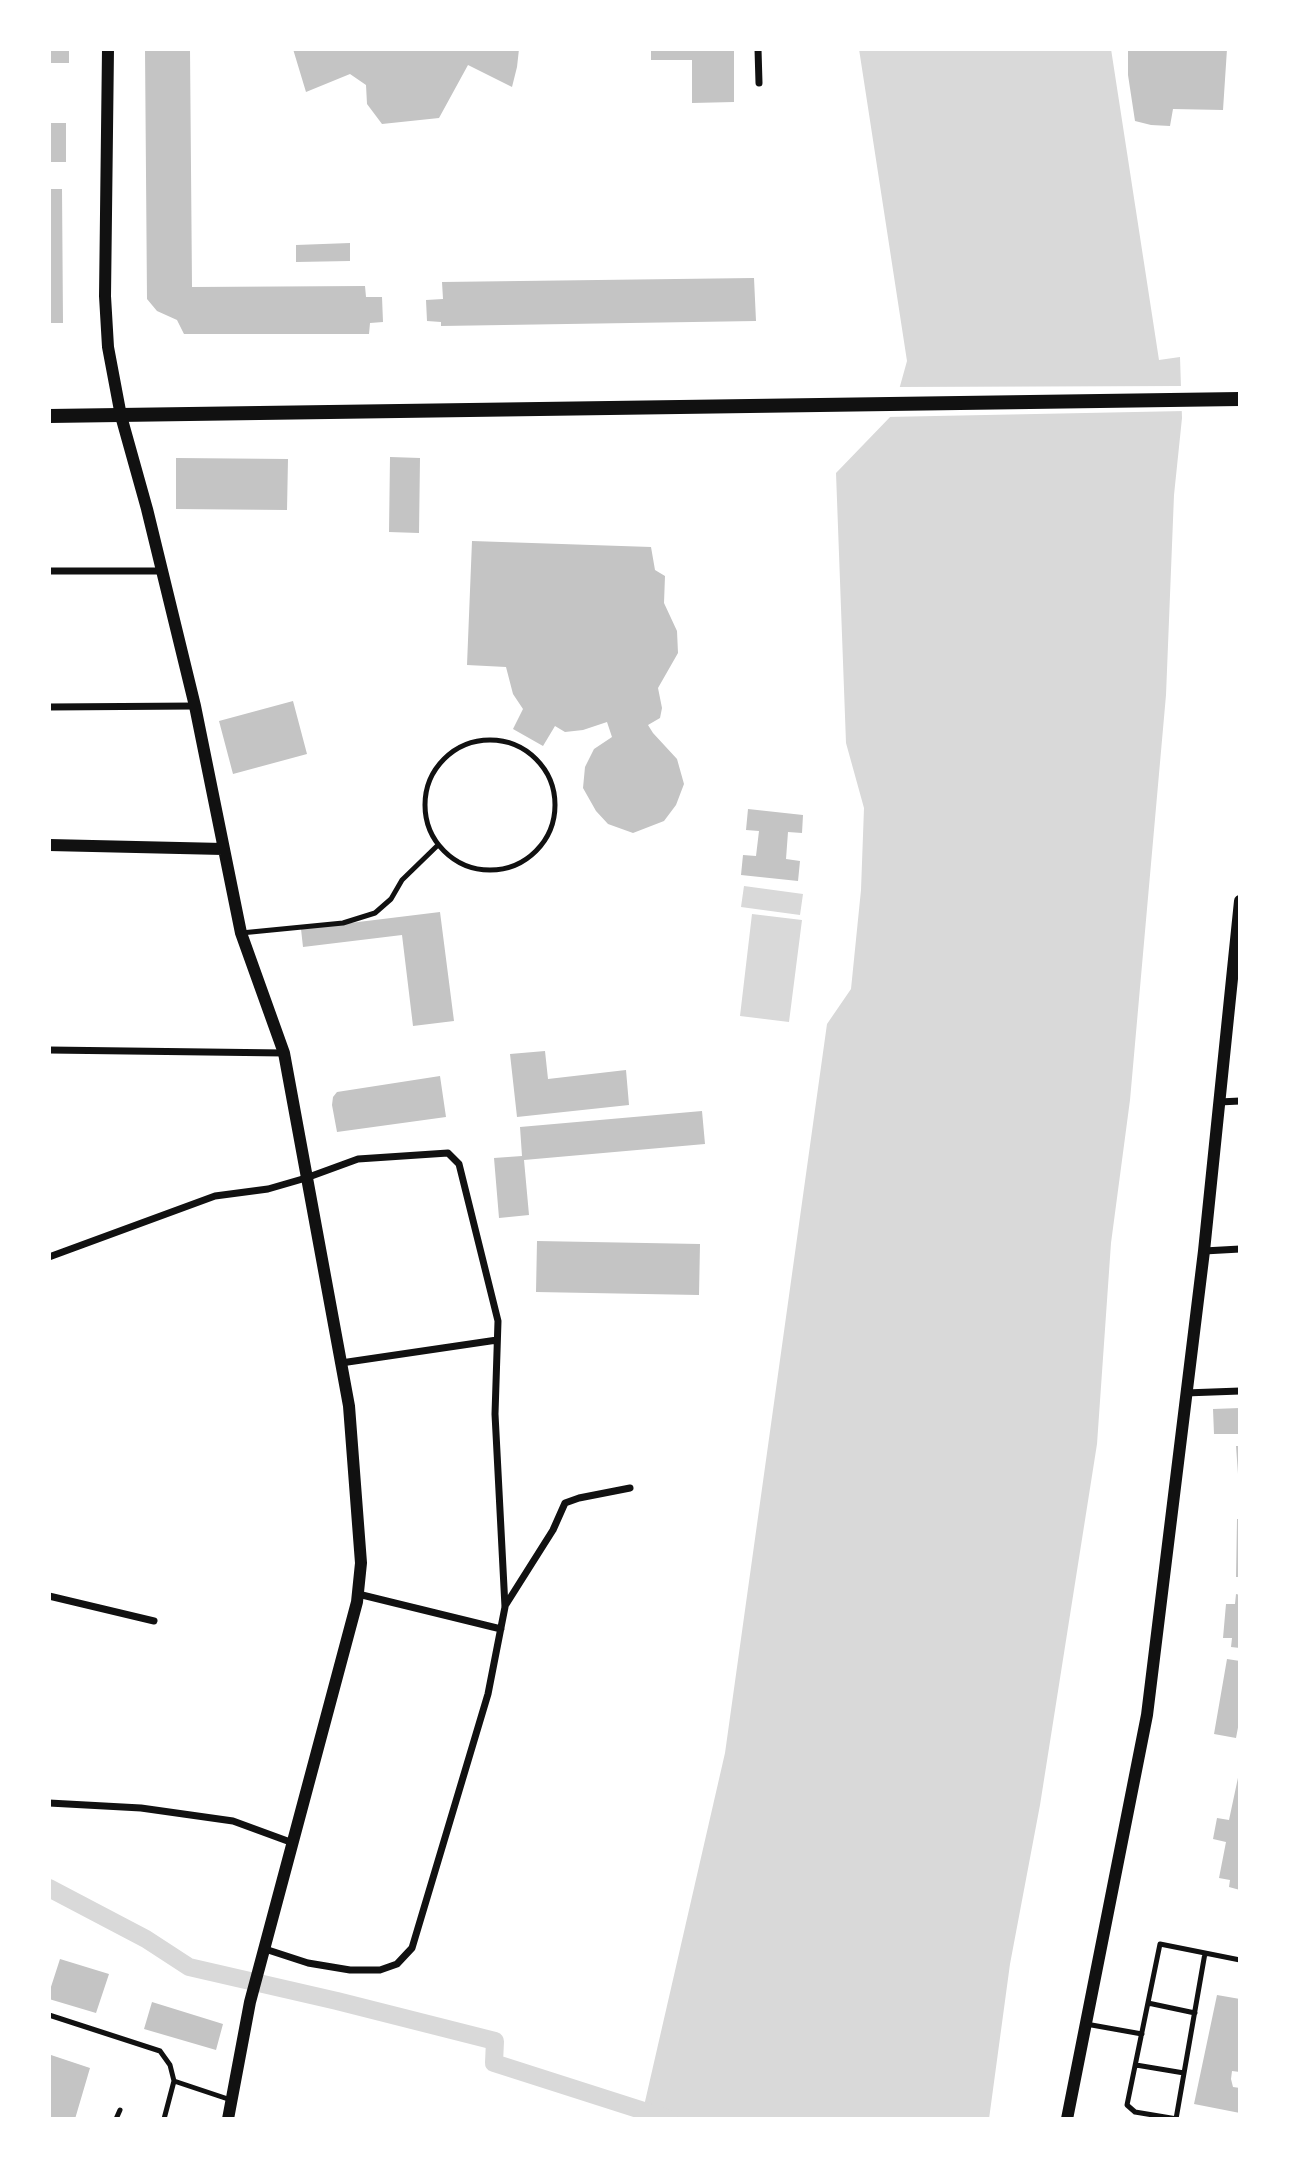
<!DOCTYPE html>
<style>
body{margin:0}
#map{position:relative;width:1289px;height:2168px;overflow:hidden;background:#fff;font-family:"Varela Round",sans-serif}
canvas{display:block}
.frame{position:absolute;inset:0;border:51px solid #fff;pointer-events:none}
</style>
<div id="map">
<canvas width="1289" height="2168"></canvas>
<div class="frame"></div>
</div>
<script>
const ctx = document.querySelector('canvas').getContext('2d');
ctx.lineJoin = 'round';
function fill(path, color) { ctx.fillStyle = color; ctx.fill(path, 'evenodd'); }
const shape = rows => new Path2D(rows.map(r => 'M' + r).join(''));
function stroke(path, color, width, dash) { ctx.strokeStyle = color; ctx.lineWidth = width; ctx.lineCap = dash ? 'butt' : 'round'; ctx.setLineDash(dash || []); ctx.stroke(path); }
fill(shape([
 [859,49,1111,49,1159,360,1180,357,1182,418,1174,495,1166,695,1130,1100,1111,1243,1097,1444,1040,1805,1010,1964,989,2119,641,2119,725,1753,827,1024,851,989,861,890,864,808,846,743,836,473,892,415,907,361],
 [744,886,803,894,800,915,741,907],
 [752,914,802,920,789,1022,740,1016]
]), '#d9d9d9');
fill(shape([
 [1184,386,1185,411,886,417,889,413,896,387]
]), '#fff');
stroke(shape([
 [49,1888,146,1939,189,1967,337,2001,495,2041,494,2063,669,2119]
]), '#d9d9d9', 18);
fill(shape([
 [49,49,69,49,69,63,49,63],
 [145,49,190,49,192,287,365,286,366,297,382,297,383,322,370,323,369,334,184,334,177,320,157,311,147,299],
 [293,49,519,49,517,67,512,87,468,65,439,118,382,124,367,104,366,85,350,74,306,92],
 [651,49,734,49,734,102,692,103,692,60,651,60],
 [1128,49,1227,49,1223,110,1173,109,1170,126,1151,125,1135,121,1128,75],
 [49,123,66,123,66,162,49,162],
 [49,189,62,189,63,323,49,323],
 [350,243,350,261,296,262,296,245],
 [754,278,756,321,441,326,441,322,427,321,426,300,443,299,442,282],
 [390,457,420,458,419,533,389,532],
 [176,458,288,459,287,510,176,509],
 [472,541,651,547,655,570,665,576,664,603,677,631,678,653,658,688,662,708,660,718,648,725,653,733,677,759,684,784,676,805,664,821,633,833,608,824,596,811,583,788,585,767,594,749,612,737,607,722,583,730,565,732,555,726,543,746,513,729,523,709,513,694,506,667,467,665],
 [293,701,307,754,233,774,219,721],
 [748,809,803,815,802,833,788,832,786,859,800,861,798,881,741,875,743,855,756,856,759,831,746,830],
 [440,912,454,1021,413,1026,402,935,303,947,301,929],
 [545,1051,548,1079,626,1070,629,1105,517,1117,510,1054],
 [440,1076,446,1117,337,1132,332,1105,333,1097,337,1092],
 [702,1111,705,1144,524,1160,529,1215,499,1218,494,1158,522,1156,520,1127],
 [537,1241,700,1244,699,1295,536,1292],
 [1240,1408,1240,1434,1214,1434,1213,1409],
 [1236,1446,1240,1446,1240,1474,1238,1474],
 [1237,1519,1240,1519,1240,1577,1236,1577],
 [1236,1594,1240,1595,1240,1648,1231,1647,1232,1638,1223,1638,1226,1604,1235,1604],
 [1227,1659,1240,1661,1240,1717,1236,1738,1214,1734],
 [1239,1773,1240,1773,1240,1890,1229,1887,1230,1880,1219,1878,1226,1842,1213,1839,1217,1818,1229,1820],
 [60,1959,109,1974,96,2013,49,1999,49,1993],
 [1217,1995,1240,1999,1240,2072,1232,2071,1231,2079,1233,2087,1240,2088,1240,2113,1194,2104],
 [152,2002,223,2024,216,2050,144,2029],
 [51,2055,90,2068,75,2119,49,2119,49,2061]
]), '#c4c4c4');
stroke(shape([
 '425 805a65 65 0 1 1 130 0a65 65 0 1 1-130 0Z',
 [241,933,343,923,375,913,391,899,402,880,438,845],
 [1148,2003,1195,2013],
 [49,2015,160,2051,170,2065,174,2081,231,2100],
 [1086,2024,1142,2034],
 [1136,2065,1184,2073],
 [116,2119,120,2110],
 [164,2119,174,2081],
 [1176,2119,1205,1953],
 [1177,2119,1135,2112,1127,2105,1160,1944,1240,1960]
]), '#111', 5);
stroke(shape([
 [758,49,759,83],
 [49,571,160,571],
 [49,707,195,706],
 [49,1050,284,1053],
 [1219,1102,1240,1101],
 [1204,1251,1240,1249],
 [49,1257,215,1196,268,1189,306,1178,358,1159,448,1153,459,1164,498,1321,495,1414,505,1607,488,1694,412,1948,397,1964,380,1970,350,1970,308,1963,265,1949],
 [341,1363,497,1340],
 [1185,1393,1240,1391],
 [358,1594,501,1629],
 [49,1596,154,1621],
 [505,1606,553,1530,565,1503,579,1498,630,1488],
 [49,1803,141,1808,233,1821,293,1843]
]), '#111', 7);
stroke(shape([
 [108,49,105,296,108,347,121,416,147,509,195,706,241,933,284,1053,349,1406,361,1563,357,1602,250,2002,228,2119],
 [49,845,223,849],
 [1067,2119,1147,1715,1204,1251,1240,901]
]), '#111', 12);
stroke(shape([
 [49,416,1240,399]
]), '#111', 14);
</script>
